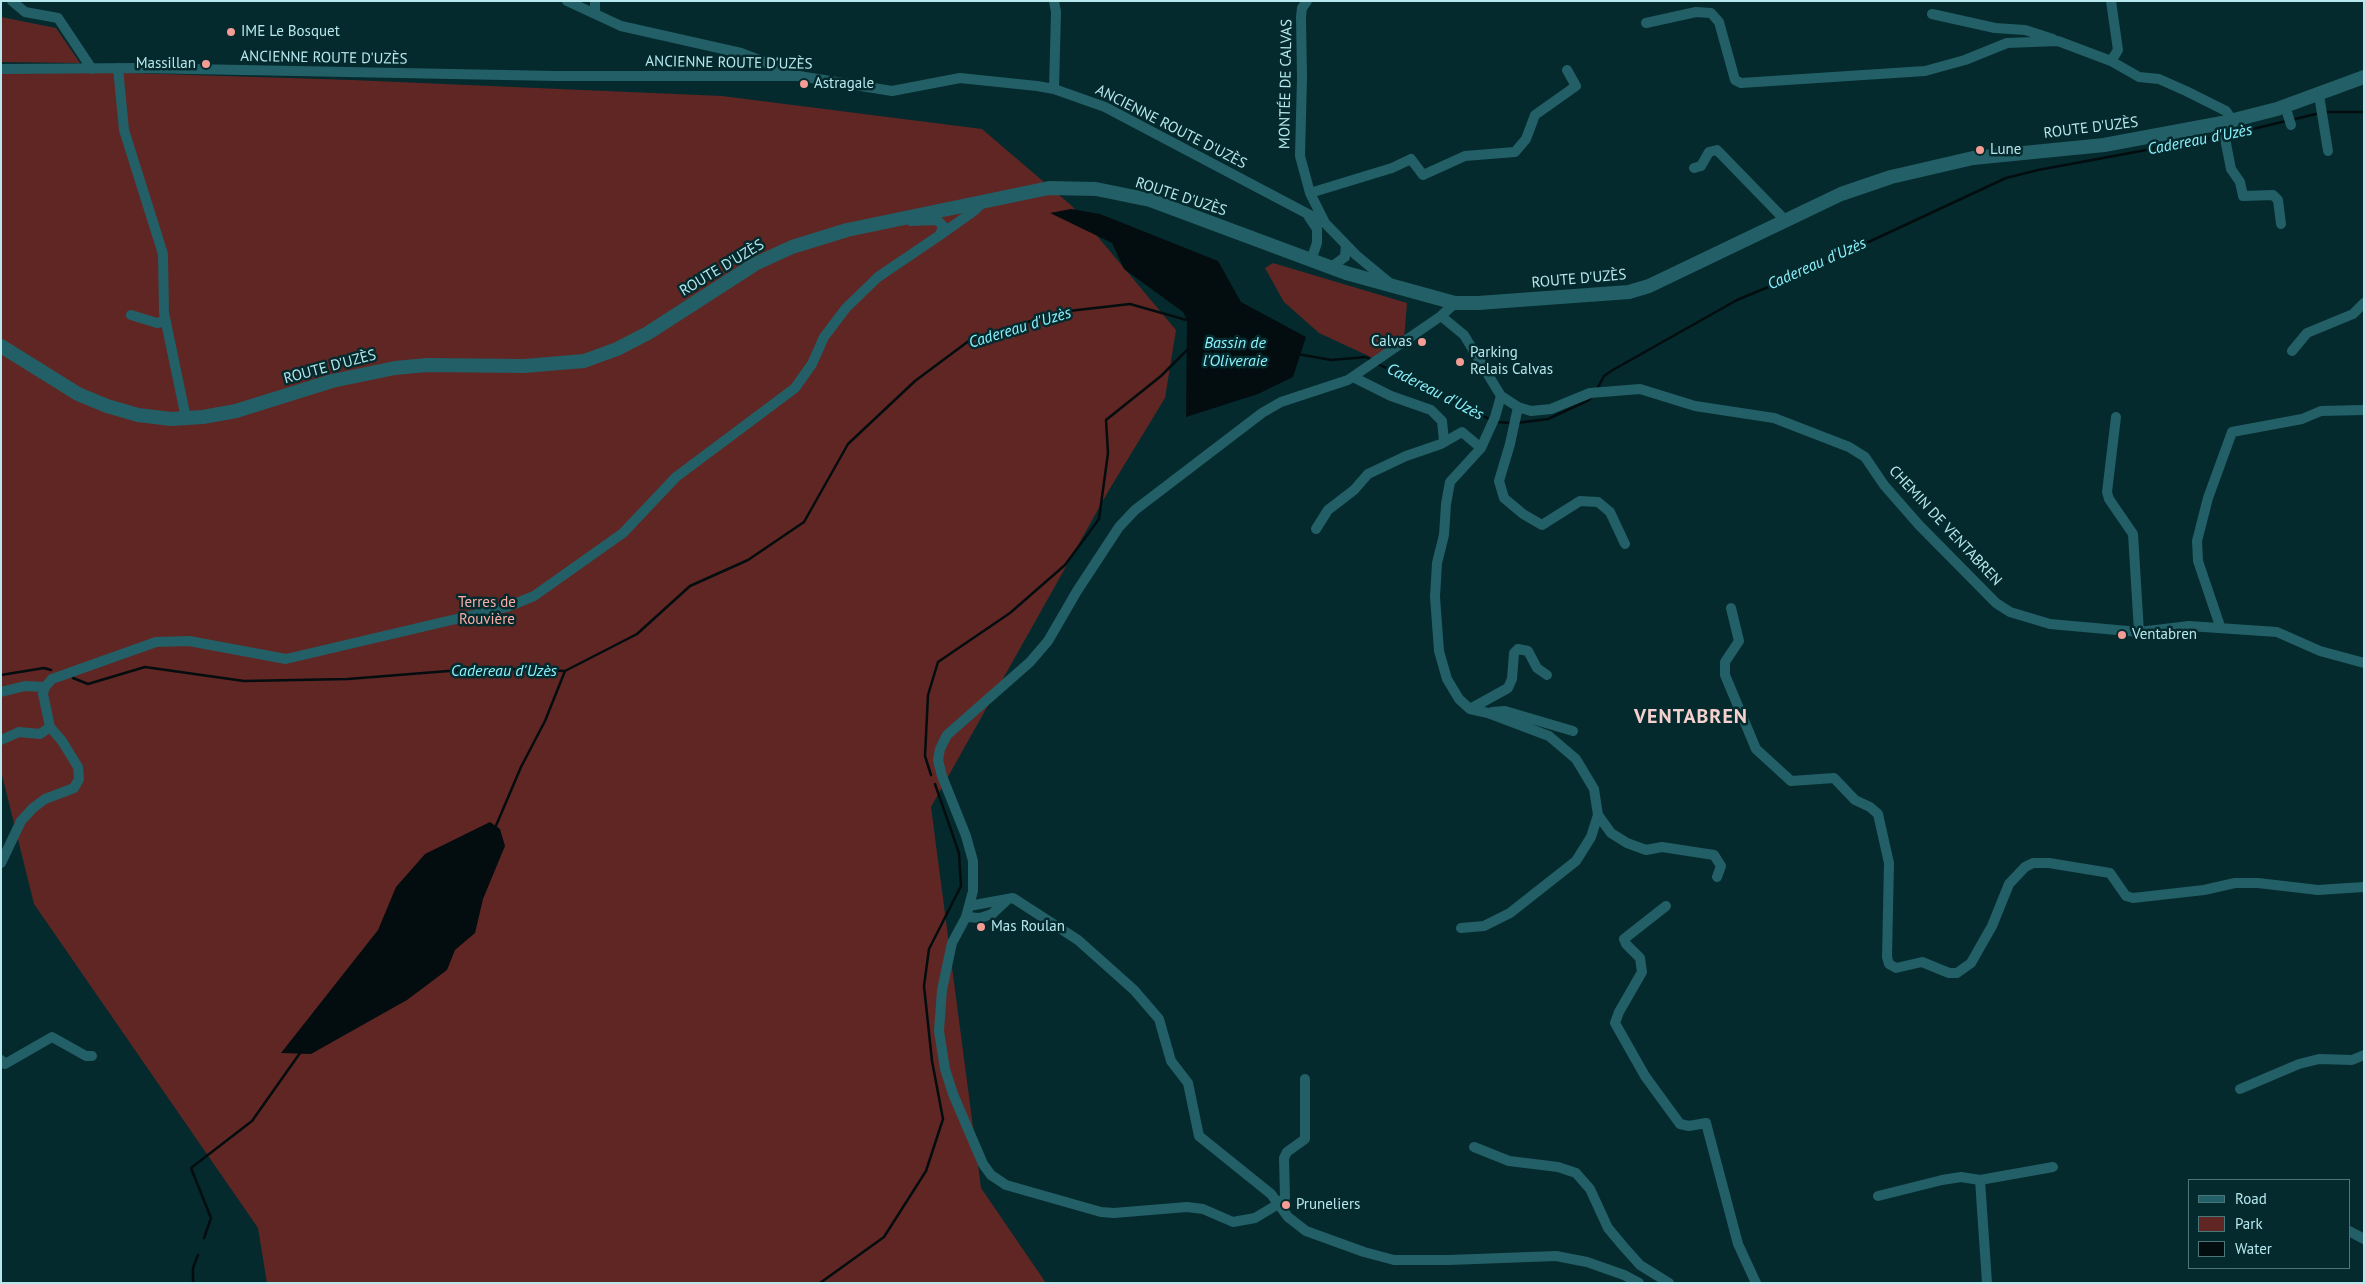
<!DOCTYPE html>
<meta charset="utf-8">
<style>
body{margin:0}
#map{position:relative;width:2365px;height:1284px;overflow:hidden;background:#042a2e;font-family:"PT Sans",sans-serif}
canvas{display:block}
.frame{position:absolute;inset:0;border:2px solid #b6e8ed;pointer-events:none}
.legend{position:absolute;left:2188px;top:1179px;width:162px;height:90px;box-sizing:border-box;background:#042a2e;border:1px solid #4b767a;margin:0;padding:6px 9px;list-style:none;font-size:15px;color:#b6e8ed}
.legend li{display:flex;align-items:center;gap:10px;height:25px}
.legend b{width:25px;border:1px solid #4b767a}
</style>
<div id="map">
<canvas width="2365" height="1284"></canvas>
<div class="frame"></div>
<ul class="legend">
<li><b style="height:6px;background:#235f66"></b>Road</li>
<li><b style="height:14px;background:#602623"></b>Park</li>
<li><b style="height:14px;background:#030d0f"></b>Water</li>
</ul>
</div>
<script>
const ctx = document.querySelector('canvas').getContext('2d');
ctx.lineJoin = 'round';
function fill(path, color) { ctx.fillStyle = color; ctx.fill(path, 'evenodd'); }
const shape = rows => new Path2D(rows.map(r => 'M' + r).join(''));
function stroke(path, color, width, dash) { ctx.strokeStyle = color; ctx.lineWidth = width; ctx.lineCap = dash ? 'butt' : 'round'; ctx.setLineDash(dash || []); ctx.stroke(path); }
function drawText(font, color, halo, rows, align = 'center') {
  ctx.font = font + ' "PT Sans",sans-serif'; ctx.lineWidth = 5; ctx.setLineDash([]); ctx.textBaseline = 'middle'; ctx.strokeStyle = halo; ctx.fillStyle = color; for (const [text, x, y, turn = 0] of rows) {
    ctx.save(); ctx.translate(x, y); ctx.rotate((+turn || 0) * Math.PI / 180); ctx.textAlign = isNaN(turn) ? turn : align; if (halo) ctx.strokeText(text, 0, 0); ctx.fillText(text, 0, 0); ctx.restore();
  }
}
fill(shape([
 [1,17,56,28,80,63,1,62],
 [1,69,352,80,722,96,982,129,1072,206,1176,330,1165,398,1109,490,931,807,981,1188,1046,1283,267,1283,258,1228,34,904,1,771],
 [1273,263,1407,303,1404,339,1375,359,1319,333,1284,302,1265,268]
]), '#602623');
fill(shape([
 [1071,209,1100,214,1218,261,1241,302,1306,337,1293,377,1258,394,1186,417,1187,320,1183,312,1124,269,1112,243,1050,213],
 [490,822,500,829,505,846,483,899,475,933,455,950,447,970,407,1000,311,1054,281,1053,378,930,396,887,425,854]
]), '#030d0f');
stroke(shape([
 [2325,112,2364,112],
 [2291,120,2320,113],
 [2228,135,2286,121],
 [1298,354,1331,360,1366,357,1371,360],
 [1378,364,1491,420],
 [1597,389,1604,376,1611,371,1737,300,1802,273,2006,178,2038,170,2222,136],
 [1497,422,1511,423],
 [1517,423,1548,419,1589,400,1592,396],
 [1,675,44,668,51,670],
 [73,678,88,684,145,667,244,681,348,679,486,668,565,671,637,634,690,586,748,560,804,522,848,444,915,381,970,340,1060,312,1130,304,1190,321],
 [931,775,925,756,928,695,938,662,1010,613,1065,565,1099,519,1108,453,1106,420,1161,376,1188,349],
 [495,828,521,767,545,721,565,671],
 [204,1238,211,1218,191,1168,252,1121,300,1053],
 [193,1283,193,1268,198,1255],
 [820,1283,884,1237,926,1171,943,1119,932,1061,924,986,929,949,961,886,959,853,935,784]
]), '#030d0f', 2.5);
stroke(shape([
 [12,1,25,12,58,18,92,69],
 [567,1,621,26,741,53,793,73],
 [1307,1,1302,8,1301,17,1302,77,1300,156,1310,193,1325,223],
 [595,14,595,1],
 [1932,14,1995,28,2025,30,2053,39],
 [1646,23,1696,12,1711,13,1719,22,1735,80,1741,83,1925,71,1965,60,2007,43,2058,41,2111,61,2139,77,2159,79,2186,91,2226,111,2233,121],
 [2111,61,2118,50,2111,1],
 [118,68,124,130,163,254,164,313,186,418],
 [1,69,138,68,557,76,799,76,892,91,960,78,1037,86,1054,89,1105,107,1325,223,1356,255,1391,284],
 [1054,89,1056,12,1054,1],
 [2319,95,2328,151],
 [2285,106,2291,125],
 [2222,123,2231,169,2240,182,2243,196,2273,195,2278,200,2281,224],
 [1694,168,1701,166,1709,152,1717,150,1785,220],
 [1310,193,1392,168,1411,159,1423,175,1465,156,1515,152,1526,139,1535,115,1576,86,1567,70],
 [1309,217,1317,229,1317,243,1311,260],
 [911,221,937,220,943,226,940,235],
 [1331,267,1345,257,1346,245],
 [131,315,157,323,166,321],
 [1441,316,1464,335,1501,396,1518,407,1531,411,1551,409,1590,393,1640,389,1695,406,1774,418,1849,447,1865,457,1884,485,1919,525,1996,603,2010,612,2050,624,2139,632,2189,626,2277,632,2320,651,2364,663],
 [2292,351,2307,333,2353,314,2364,303],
 [1353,377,1391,396,1431,410,1442,421,1444,441],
 [1518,407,1510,444,1499,481,1504,498,1523,514,1542,525,1580,501,1598,502,1610,512,1625,544],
 [2116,417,2107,492,2109,499,2133,534,2139,632],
 [1316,529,1328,510,1354,490,1368,474,1406,456,1441,444,1462,432,1481,448],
 [1731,608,1739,641,1725,662,1725,675,1756,749,1791,781,1834,778,1855,800,1870,807,1878,814,1889,863,1887,957,1889,964,1896,968,1922,962,1949,973,1957,973,1971,963,1992,926,2009,884,2025,867,2033,863,2049,863,2110,873,2126,896,2133,898,2204,890,2235,883,2258,883,2318,890,2364,887],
 [2220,626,2198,561,2197,541,2208,498,2232,432,2302,419,2321,411,2364,410],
 [1,692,25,686,45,687],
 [1470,709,1508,688,1512,679,1514,653,1518,649,1528,651,1537,668,1547,675],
 [1492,712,1505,711,1573,731],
 [1,740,19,732,40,734,50,727,43,694,45,687,52,679,156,642,189,641,286,659,507,607,534,596,623,533,676,477,795,388,812,364,824,337,846,308,878,277,940,235,974,211,983,202],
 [1598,815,1611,833,1627,843,1646,850,1662,847,1714,855,1721,866,1717,877],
 [1,863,21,821,33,808,45,799,74,788,79,779,78,767,62,741,50,727],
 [969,906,1013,898,1078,940,1134,990,1159,1019,1171,1061,1188,1083,1199,1136,1271,1194,1288,1217,1306,1231,1364,1252,1394,1260,1449,1260,1556,1256,1587,1262,1624,1275,1639,1283],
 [1666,906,1624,939,1626,944,1640,958,1642,972,1619,1012,1615,1023,1645,1076,1680,1124,1689,1126,1706,1123,1738,1244,1756,1283],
 [966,917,980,918,992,914,1008,899],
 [1461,928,1484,926,1510,913,1576,861,1591,837,1598,815,1594,789,1576,759,1549,736,1488,713,1470,709,1459,699,1447,679,1439,651,1435,597,1437,563,1444,535,1446,504,1450,482,1481,448,1495,417,1501,396],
 [1,1060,5,1064,52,1037,86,1056,92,1056],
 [1305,1079,1305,1139,1287,1152,1284,1158,1285,1197,1280,1203,1255,1218,1233,1222,1203,1209,1187,1207,1114,1213,1101,1212,1006,1185,991,1175,983,1164,953,1094,945,1069,939,1031,942,990,952,943,966,917,973,891,973,861,966,836,942,776,938,760,940,749,947,735,1030,662,1048,641,1077,591,1119,527,1135,510,1262,413,1281,402,1348,380,1441,316,1455,303],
 [2240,1089,2299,1064,2319,1059,2352,1060,2364,1055],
 [1474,1147,1509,1161,1558,1167,1576,1173,1590,1189,1608,1228,1623,1246,1640,1265,1669,1283],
 [1878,1196,1942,1180,1961,1177,1980,1180],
 [2349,1231,2364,1239],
 [1987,1283,1980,1180,2053,1167]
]), '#235f66', 10);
stroke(shape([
 [1,346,78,394,107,406,138,415,171,419,203,417,236,411,332,381,395,368,427,365,524,366,584,361,617,349,648,333,755,264,792,247,847,230,1049,188,1096,189,1150,200,1346,273,1455,303,1478,303,1629,292,1649,286,1841,194,1891,177,1973,158,2104,145,2222,123,2277,109,2364,77]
]), '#235f66', 14);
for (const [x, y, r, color] of [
 [231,32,5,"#f59c94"],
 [206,64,5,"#f59c94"],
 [804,84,5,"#f59c94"],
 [1980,150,5,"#f59c94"],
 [1422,342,5,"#f59c94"],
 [1460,362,5,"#f59c94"],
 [2122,635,5,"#f59c94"],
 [981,927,5,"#f59c94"],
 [1286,1205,5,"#f59c94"]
]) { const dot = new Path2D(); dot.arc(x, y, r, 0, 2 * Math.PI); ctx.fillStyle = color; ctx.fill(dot); stroke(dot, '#042a2e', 2); }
drawText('15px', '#b6e8ed', '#042a2e', [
 ["IME Le Bosquet",241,32],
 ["Massillan",196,64,"right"],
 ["Astragale",814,84],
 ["Lune",1990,150],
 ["Calvas",1412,342,"right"],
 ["Parking",1470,353],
 ["Relais Calvas",1470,370],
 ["Ventabren",2132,635],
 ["Mas Roulan",991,927],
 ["Pruneliers",1296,1205]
], 'left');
drawText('15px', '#b6e8ed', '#042a2e', [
 ["ANCIENNE ROUTE D'UZÈS",324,58,1],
 ["ANCIENNE ROUTE D'UZÈS",729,63,1],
 ["MONTÉE DE CALVAS",1286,84,-89],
 ["ANCIENNE ROUTE D'UZÈS",1171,127,27],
 ["ROUTE D'UZÈS",2091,128,-7],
 ["ROUTE D'UZÈS",1181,197,18],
 ["ROUTE D'UZÈS",722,268,-31],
 ["ROUTE D'UZÈS",1579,279,-5],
 ["ROUTE D'UZÈS",330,367,-15],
 ["CHEMIN DE VENTABREN",1945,526,47]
]);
drawText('15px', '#fdada5', '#042a2e', [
 ["Terres de",487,603],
 ["Rouvière",487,620]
]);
drawText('italic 16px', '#8cf2fd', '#042a2e', [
 ["Cadereau d'Uzès",2200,140,-11],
 ["Cadereau d'Uzès",1817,264,-24],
 ["Cadereau d'Uzès",1020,328,-17],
 ["Bassin de",1235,343],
 ["l'Oliveraie",1235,361],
 ["Cadereau d'Uzès",1435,392,27],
 ["Cadereau d'Uzès",504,671]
]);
ctx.letterSpacing = '1px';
drawText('bold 20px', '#f5d1ce', '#042a2e', [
 ["VENTABREN",1691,717]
]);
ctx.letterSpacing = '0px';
</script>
